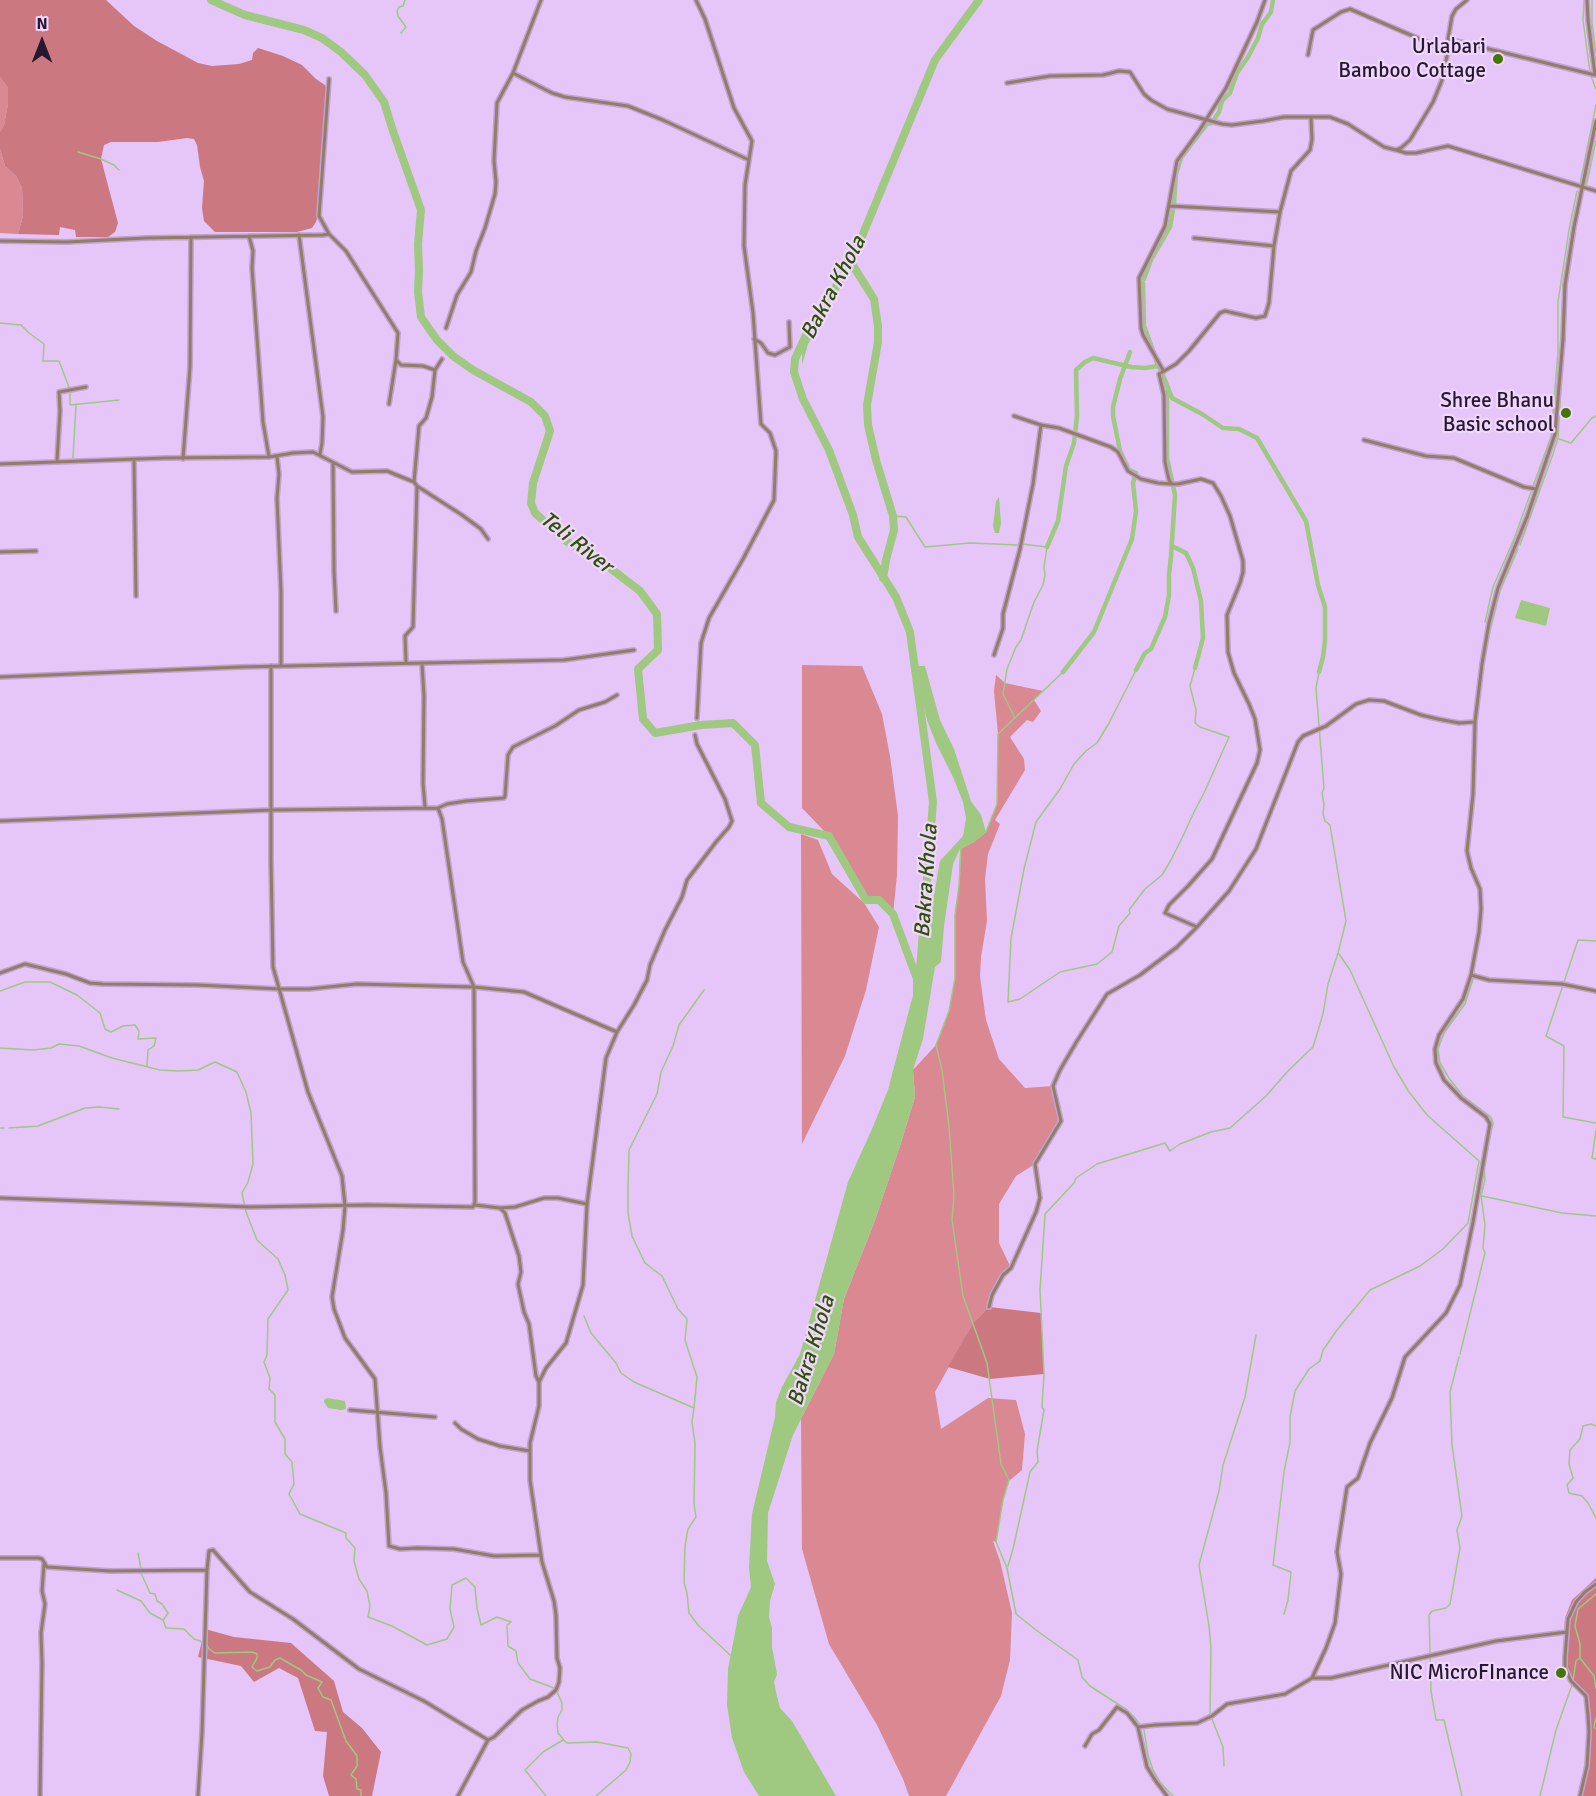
<!DOCTYPE html>
<style>
body{margin:0}
#map{position:relative;width:1596px;height:1796px;overflow:hidden;background:#e6c5f9;font-family:Signika,sans-serif}
canvas{display:block}
.north{position:absolute;left:12px;top:12px;width:60px;height:60px;-webkit-text-stroke:4px #efd6fd;paint-order:stroke;rotate:0deg;font-size:16px;font-weight:700;line-height:24px;text-align:center;color:#271830}
.north::after{content:'';display:block;margin:auto;width:21px;height:27px;background:#271830;clip-path:polygon(50% 0,100% 100%,50% 72%,0 100%)}
</style>
<div id="map">
<canvas width="1596" height="1796"></canvas>
<div class="north">N</div>
</div>
<script>
const ctx = document.querySelector('canvas').getContext('2d');
ctx.lineJoin = 'round';
function fill(path, color) { ctx.fillStyle = color; ctx.fill(path, 'evenodd'); }
const shape = rows => new Path2D(rows.map(r => 'M' + r).join(''));
function stroke(path, color, width, dash) { ctx.strokeStyle = color; ctx.lineWidth = width; ctx.lineCap = dash ? 'butt' : 'round'; ctx.setLineDash(dash || []); ctx.stroke(path); }
function drawText(font, color, halo, rows, align = 'center') {
  ctx.font = font + ' Signika,sans-serif'; ctx.lineWidth = 4.5; ctx.setLineDash([]); ctx.textBaseline = 'middle'; ctx.strokeStyle = halo; ctx.fillStyle = color; for (const [text, x, y, turn = 0] of rows) {
    ctx.save(); ctx.translate(x, y); ctx.rotate((+turn || 0) * Math.PI / 180); ctx.textAlign = isNaN(turn) ? turn : align; if (halo) ctx.strokeText(text, 0, 0); ctx.fillText(text, 0, 0); ctx.restore();
  }
}
fill(shape([
 [0,77,8,88,8,104,4,125,0,132],
 [0,149,5,166,16,176,22,188,23,216,18,234,0,233],
 [802,665,862,666,882,714,890,756,898,816,897,875,893,914,879,900,866,900,829,836,802,808],
 [996,675,1005,683,1043,691,1034,700,1041,711,1033,722,1027,720,1010,737,1024,759,1025,770,995,820,1000,824,988,854,985,879,987,921,981,957,980,976,983,999,986,1020,999,1059,1025,1088,1053,1086,1061,1121,1035,1164,1016,1176,999,1204,999,1243,1011,1268,1003,1275,992,1295,989,1307,973,1323,935,1392,941,1429,988,1398,1016,1400,1025,1434,1022,1470,1009,1481,1003,1500,996,1542,993,1541,1000,1561,1012,1613,1010,1660,1001,1696,946,1796,909,1796,903,1779,877,1725,829,1644,802,1549,801,1419,834,1354,844,1299,874,1223,900,1146,915,1097,913,1070,936,1045,949,1011,955,978,955,915,959,886,960,849,974,842,986,832,997,804,998,734,994,691],
 [801,834,818,840,832,874,864,903,879,927,866,990,845,1056,802,1144]
]), '#da8891');
fill(shape([
 [0,0,106,0,134,26,157,41,198,63,212,66,239,64,252,60,253,53,258,48,283,56,302,65,316,79,325,85,329,93,322,201,316,222,312,228,297,232,215,232,204,221,202,208,204,181,200,167,197,145,194,139,187,138,158,142,111,142,104,145,101,159,118,223,115,232,108,237,76,237,75,230,60,227,59,235,18,234,23,216,22,188,16,176,5,166,0,149,0,132,4,125,8,104,8,88,0,77],
 [989,1307,1041,1313,1044,1374,990,1379,948,1367,973,1323],
 [1596,1578,1596,1796,1579,1796,1587,1765,1589,1731,1585,1696,1566,1672,1566,1643,1564,1632,1565,1618,1572,1600],
 [205,1629,234,1637,291,1643,334,1681,343,1712,362,1728,381,1752,372,1796,329,1796,323,1776,327,1732,315,1731,298,1678,279,1668,254,1682,241,1666,198,1657]
]), '#cc7881');
fill(shape([
 [807,326,819,326,808,344,802,365,802,336],
 [999,497,1001,523,999,533,995,533,993,526,994,518,996,501],
 [1521,600,1550,608,1546,626,1515,618],
 [914,666,925,666,940,720,954,749,971,801,981,815,986,832,974,842,960,849,953,864,944,926,941,962,935,967,923,1039,913,1070,915,1097,900,1146,874,1223,844,1299,834,1354,793,1435,768,1513,767,1561,775,1584,770,1601,769,1617,772,1628,772,1647,777,1674,774,1682,776,1692,780,1708,792,1721,836,1796,759,1796,744,1772,732,1738,727,1705,728,1669,735,1633,738,1616,751,1587,749,1567,752,1514,775,1417,776,1402,782,1387,800,1354,848,1182,872,1129,888,1090,913,995,913,967,920,974,923,938,933,901,940,861,963,836,966,818,963,802,953,777,936,743,927,720],
 [327,1398,345,1401,346,1409,341,1410,328,1408,324,1402,324,1400]
]), '#9fc881');
stroke(shape([
 [1584,0,1583,20,1590,72],
 [1592,0,1592,22,1596,53],
 [401,33,406,27,398,16,397,11,399,7,403,6,405,0],
 [1591,76,1596,89],
 [78,152,101,159,114,165,119,170],
 [1580,184,1596,105],
 [1586,187,1596,141],
 [0,323,21,325,29,333,44,344,43,361,59,361,70,390,70,405,119,400],
 [1559,439,1571,443,1592,418,1596,416],
 [73,458,76,405],
 [1533,486,1551,437,1558,352,1558,302,1569,230,1577,191],
 [893,516,906,517,925,547,970,543,1018,545,1022,544,1047,547,1044,567,1045,575,1043,585,1034,602,1021,640,1016,647,1007,669,1003,694,1015,718],
 [1520,545,1553,454,1558,438,1562,370],
 [1485,622,1493,587,1514,539,1531,492],
 [1488,639,1500,591,1518,549],
 [1136,670,1109,723,1097,743,1086,751,1074,764,1060,789,1036,822,1024,869,1011,938,1008,1002,1020,999,1060,972,1097,964,1112,952,1119,926,1130,913,1129,910,1145,889,1162,875,1171,860,1182,838,1195,810,1204,793,1229,737,1200,727,1195,723,1196,710,1190,686,1195,668],
 [968,845,986,832,997,804,998,734,1063,672],
 [961,849,959,886,955,915,955,978,949,1011,936,1045,942,1070,949,1126,954,1196,952,1220,963,1296,987,1363,1001,1464,1009,1480,1003,1500,996,1542,1007,1568,1016,1614,1036,1630,1078,1660,1082,1677,1090,1686,1127,1710,1135,1718,1144,1730,1148,1755,1153,1770,1160,1782,1173,1796],
 [1596,941,1578,940,1546,1036,1564,1046,1563,1117,1596,1123],
 [1474,976,1465,1004,1444,1033,1438,1049,1440,1063,1449,1078,1463,1096,1491,1117,1493,1123,1485,1161],
 [0,991,25,982,50,982,77,995,100,1013,105,1029,111,1032,123,1026,135,1025,139,1031,138,1039,156,1038,154,1046,148,1050,147,1066],
 [0,1048,33,1050,51,1048,59,1044,79,1046,112,1058,160,1070,179,1071,198,1070,215,1062,237,1072,246,1092,251,1113,253,1164,248,1182,242,1193,246,1212,257,1240,278,1259,285,1275,288,1290,268,1319,267,1355,264,1362,270,1378,269,1389,275,1395,275,1422,285,1439,285,1454,292,1462,294,1484,289,1494,300,1514,346,1533,346,1538,355,1548,354,1561,359,1579,367,1591,370,1606,368,1617,392,1626,427,1645,447,1639,454,1627,450,1609,452,1585,466,1578,475,1587,477,1608,481,1625,497,1617,511,1622,507,1625,508,1646,516,1651,518,1663,530,1679,554,1688,558,1694,562,1703,562,1710,558,1717,557,1724,558,1733,564,1740,567,1743,597,1742,628,1748,631,1754,630,1762,626,1770,596,1796],
 [0,1128,4,1128],
 [9,1128,38,1126,85,1108,99,1107,119,1109],
 [1596,1131,1592,1158,1596,1159],
 [1482,1196,1562,1213,1596,1216],
 [584,1316,591,1333,616,1363,621,1373,634,1382,694,1408,692,1422,695,1443,694,1504,696,1517,688,1529,685,1546,684,1583,687,1593,689,1613,698,1625,730,1655],
 [1460,1354,1485,1253,1483,1248,1485,1225,1481,1196,1485,1180,1484,1166],
 [1459,1357,1450,1392,1452,1445,1462,1516,1457,1530,1460,1548,1450,1604,1446,1608,1432,1611,1429,1615,1431,1691,1436,1720,1444,1720,1462,1796],
 [694,1408,697,1377,685,1340,687,1319,678,1309,662,1276,645,1263,632,1236,628,1213,628,1188,629,1150,657,1094,661,1072,673,1046,679,1025,704,990],
 [1596,1426,1591,1424,1583,1426,1580,1439,1570,1450,1569,1464,1573,1478,1567,1485,1569,1493,1582,1496,1588,1503,1596,1518],
 [138,1553,141,1569],
 [1008,1566,1013,1549,1030,1472,1038,1462,1037,1451,1044,1410,1042,1407,1044,1374,1040,1290,1045,1214,1074,1183,1076,1178,1097,1164,1165,1143,1170,1151,1180,1144,1211,1132,1230,1128,1266,1096,1288,1071,1313,1047,1323,1014,1328,984,1338,953,1346,921,1330,825,1325,821,1323,814,1324,804,1322,793,1324,788,1316,688,1319,672],
 [141,1573,150,1593,155,1594,157,1601,162,1604,168,1613,164,1619],
 [117,1590,141,1601,150,1613,163,1620,166,1628,184,1629,194,1639,206,1643,209,1649,215,1653,252,1652,257,1654,257,1658,252,1667,257,1671,270,1667,275,1660,280,1658,301,1670,306,1675,322,1682,318,1688,323,1697,331,1700,346,1741,357,1756,357,1766,351,1775,356,1779,357,1789,361,1790,361,1796],
 [1596,1594,1578,1609,1575,1626,1580,1644,1580,1658,1594,1676,1596,1688],
 [1284,1614,1288,1600,1291,1572,1273,1565,1284,1472,1290,1442,1290,1417,1295,1391,1309,1369,1320,1361,1323,1350,1337,1330,1370,1290,1420,1266,1443,1249,1468,1223,1479,1161,1427,1115,1409,1092,1394,1067,1350,970,1339,954],
 [1573,1680,1576,1661,1580,1658],
 [1596,1718,1594,1727,1596,1729],
 [1224,1766,1223,1747,1210,1714,1211,1648,1209,1626,1199,1565,1219,1491,1223,1465,1245,1397,1256,1335],
 [546,1796,525,1770,543,1752,563,1740],
 [1540,1796,1556,1730,1572,1685]
]), '#9fc881', 1.5);
stroke(shape([
 [1215,118,1219,112,1222,101,1230,93,1237,73,1248,57,1258,38,1262,24,1271,12,1273,0],
 [1174,204,1176,174,1181,158,1207,124,1212,123],
 [1144,279,1151,260,1170,227,1173,210],
 [1143,283,1144,326,1154,353],
 [1156,361,1161,371],
 [1163,375,1172,398,1202,414,1223,428,1239,429,1257,438,1306,521,1318,585,1325,607,1325,641,1323,657,1319,672],
 [1172,546,1186,553,1193,568,1201,601,1203,638,1195,668],
 [1047,547,1058,521,1066,466,1074,443,1077,416,1076,370,1085,362,1093,358,1131,367,1145,368,1158,366],
 [1136,670,1145,653,1151,649,1165,617,1169,595,1169,575,1171,556,1175,495,1167,458,1167,392],
 [1063,672,1094,632,1132,539,1136,511,1133,483,1136,473,1129,470,1120,451,1113,416,1113,407,1120,379,1130,352]
]), '#9fc881', 4.5);
stroke(shape([
 [211,0,245,15,304,30,322,38,341,52,365,75,384,102,393,131,421,210,418,244,419,270,418,292,421,317,437,340,453,356,473,370,531,402,545,416,550,431,533,483,531,503,535,513,566,541,601,561,640,591,657,614,658,650,638,669,643,719,655,733,701,725,733,723,755,745,761,803,789,827,829,836,866,900,879,900,893,914,916,976],
 [852,264,874,299,878,326,878,342,867,405,868,425,876,460,893,516,894,530,886,560,883,578],
 [919,983,933,802,910,632,896,597,858,537,853,515,829,450,803,399,794,372,795,359,807,333,851,263,935,60,979,0]
]), '#9fc881', 8);
const minor = shape([
 [696,0,705,19,734,108,752,141,745,185,744,246,753,313,761,424,770,433,776,451,774,500,743,559,709,618,701,643,697,718],
 [1587,0,1588,20,1595,75],
 [1448,39,1595,75],
 [1308,55,1313,30,1341,12,1350,9,1448,51],
 [513,73,552,93,565,97,628,106,663,120,749,160],
 [1007,83,1050,76,1103,75,1119,71,1130,72,1144,94,1151,100,1167,109,1222,124,1232,125,1263,121,1284,117,1330,117,1348,124,1384,147,1396,150,1401,148,1410,140,1433,102,1442,80,1448,51,1448,39,1452,16,1456,9,1467,0],
 [1396,150,1406,153,1416,153,1448,146,1596,191],
 [1170,206,1280,212],
 [329,234,346,251,398,333,396,360,401,365,423,366,435,370],
 [299,235,323,417,322,443,320,454],
 [249,236,253,251,252,268,263,422,269,457],
 [1194,238,1274,246],
 [0,241,67,242,146,238,323,235,329,234,319,216,329,79],
 [446,328,457,295,471,272,476,251,485,228,495,194,496,182,494,161,497,103,513,73,541,0],
 [754,339,761,343,768,353,775,355,790,347,789,322],
 [1163,370,1143,335,1141,328,1139,278,1165,226,1177,161,1199,131,1226,88,1257,22,1265,0],
 [389,404,396,360],
 [1014,416,1041,425],
 [1364,440,1426,456,1454,458,1524,487,1536,489],
 [277,457,279,474,277,498,281,592,281,666],
 [183,459,190,367,191,237],
 [134,460,136,596],
 [57,461,60,411,59,392,86,387],
 [0,464,165,458,269,457,293,453,313,452,352,472,387,471,414,482,417,486,413,627,405,636,406,663],
 [333,464,334,571,336,611],
 [414,482,419,426,426,418,432,397,435,370,442,359],
 [1172,484,1169,480,1165,462,1164,395,1159,374,1176,364,1189,351,1220,313,1225,311,1256,318,1265,316,1269,303,1274,246,1280,212,1291,171,1310,150,1312,139,1311,118,1313,117],
 [417,486,462,515,481,529,488,539],
 [0,552,36,551],
 [994,655,1003,628,1003,614,1020,549,1033,484,1041,425,1059,428,1111,447,1118,452,1128,471,1141,479,1158,483,1172,484,1178,484,1201,479,1213,483,1221,496,1230,516,1243,561,1243,572,1240,583,1227,615,1228,652,1234,673,1249,704,1255,719,1260,750,1257,763,1212,859,1188,886,1169,905,1165,913,1197,927],
 [422,664,424,696,423,783,425,807],
 [271,666,271,860,273,967,308,1092,342,1176,345,1206,343,1230,332,1297,334,1309,345,1338,375,1379,380,1447,386,1493,389,1546,400,1549,417,1548,454,1549,494,1556,541,1555],
 [0,677,240,667,564,660,634,650],
 [438,808,447,804,466,801,504,798,505,796,508,755,513,747,555,726,579,710,605,702,617,695],
 [0,821,271,810,438,808,442,819,463,962,474,987,475,1202,473,1207,367,1205,250,1207,0,1198],
 [0,973,25,964,66,974,90,983,103,984,197,985,280,989,309,989,357,984,474,987,524,992,617,1032],
 [1471,975,1489,980,1562,984,1596,991],
 [475,1205,500,1208,515,1207,544,1198,558,1198,587,1204],
 [500,1208,505,1213,519,1256,521,1272,518,1284,524,1312,529,1324,536,1376,539,1382],
 [989,1307,992,1295,1003,1275,1011,1268,1036,1212,1040,1198,1035,1164,1061,1121,1053,1086,1060,1070,1077,1041,1107,994,1140,975,1177,947,1197,927,1229,891,1256,849,1298,742,1303,736,1326,726,1356,704,1369,700,1384,701,1421,715,1438,719,1459,723,1475,722],
 [350,1410,435,1417],
 [455,1423,461,1429,478,1439,500,1446,530,1451],
 [0,1558,38,1558,42,1559,47,1567,110,1571,207,1570,209,1551,213,1550,250,1592,293,1619,359,1669,424,1701,488,1740],
 [1312,1678,1331,1678,1496,1641,1567,1632],
 [1138,1727,1155,1725,1197,1723,1212,1716,1227,1704,1285,1694,1312,1678,1326,1648,1335,1623,1341,1574,1337,1552,1347,1487,1358,1478,1370,1443,1392,1398,1405,1357,1446,1313,1460,1285,1473,1222,1490,1124,1486,1117,1461,1098,1444,1080,1436,1063,1435,1049,1439,1035,1463,999,1471,975,1479,932,1481,909,1480,889,1471,868,1467,851,1473,794,1475,722,1482,664,1489,623,1498,588,1527,517,1555,434,1563,339,1565,285,1574,227,1596,121],
 [1085,1746,1092,1734,1099,1730,1117,1707,1127,1713,1138,1727,1147,1767,1155,1780,1167,1796],
 [40,1796,42,1663,41,1633,45,1604,42,1591,44,1564],
 [198,1796,202,1733,207,1570],
 [458,1796,488,1740,494,1737,522,1710,538,1701,548,1697,556,1690,559,1682,560,1668,557,1658,556,1615,554,1601,542,1562,530,1480,530,1443,539,1406,539,1382,546,1368,566,1343,583,1285,587,1204,606,1058,617,1032,634,1005,647,980,650,965,665,930,682,897,687,880,716,842,729,827,732,821,725,799,697,744,695,735],
 [1580,1796,1587,1766,1589,1732,1588,1715,1586,1696,1571,1681,1565,1668,1565,1657,1568,1619,1576,1602,1585,1592,1596,1584]
]);
stroke(minor, '#c0a2d1', 6);
stroke(minor, '#937e65', 3);
for (const [x, y, r, color] of [
 [1498,59,6,"#437600"],
 [1566,413,6,"#437600"],
 [1561,1673,6,"#437600"]
]) { const dot = new Path2D(); dot.arc(x, y, r, 0, 2 * Math.PI); ctx.fillStyle = color; ctx.fill(dot); stroke(dot, '#efd6fd', 2); }
drawText('21px', '#271830', '#efd6fd', [
 ["Urlabari",1486,47],
 ["Bamboo Cottage",1486,71],
 ["Shree Bhanu",1554,401],
 ["Basic school",1554,425],
 ["NIC MicroFInance",1549,1673]
], 'right');
drawText('italic 22px', '#2c5102', '#efd6fd', [
 ["Bakra Khola",834,288,-62],
 ["Teli River",576,543,38],
 ["Bakra Khola",927,881,-86],
 ["Bakra Khola",812,1351,-73]
]);
</script>
